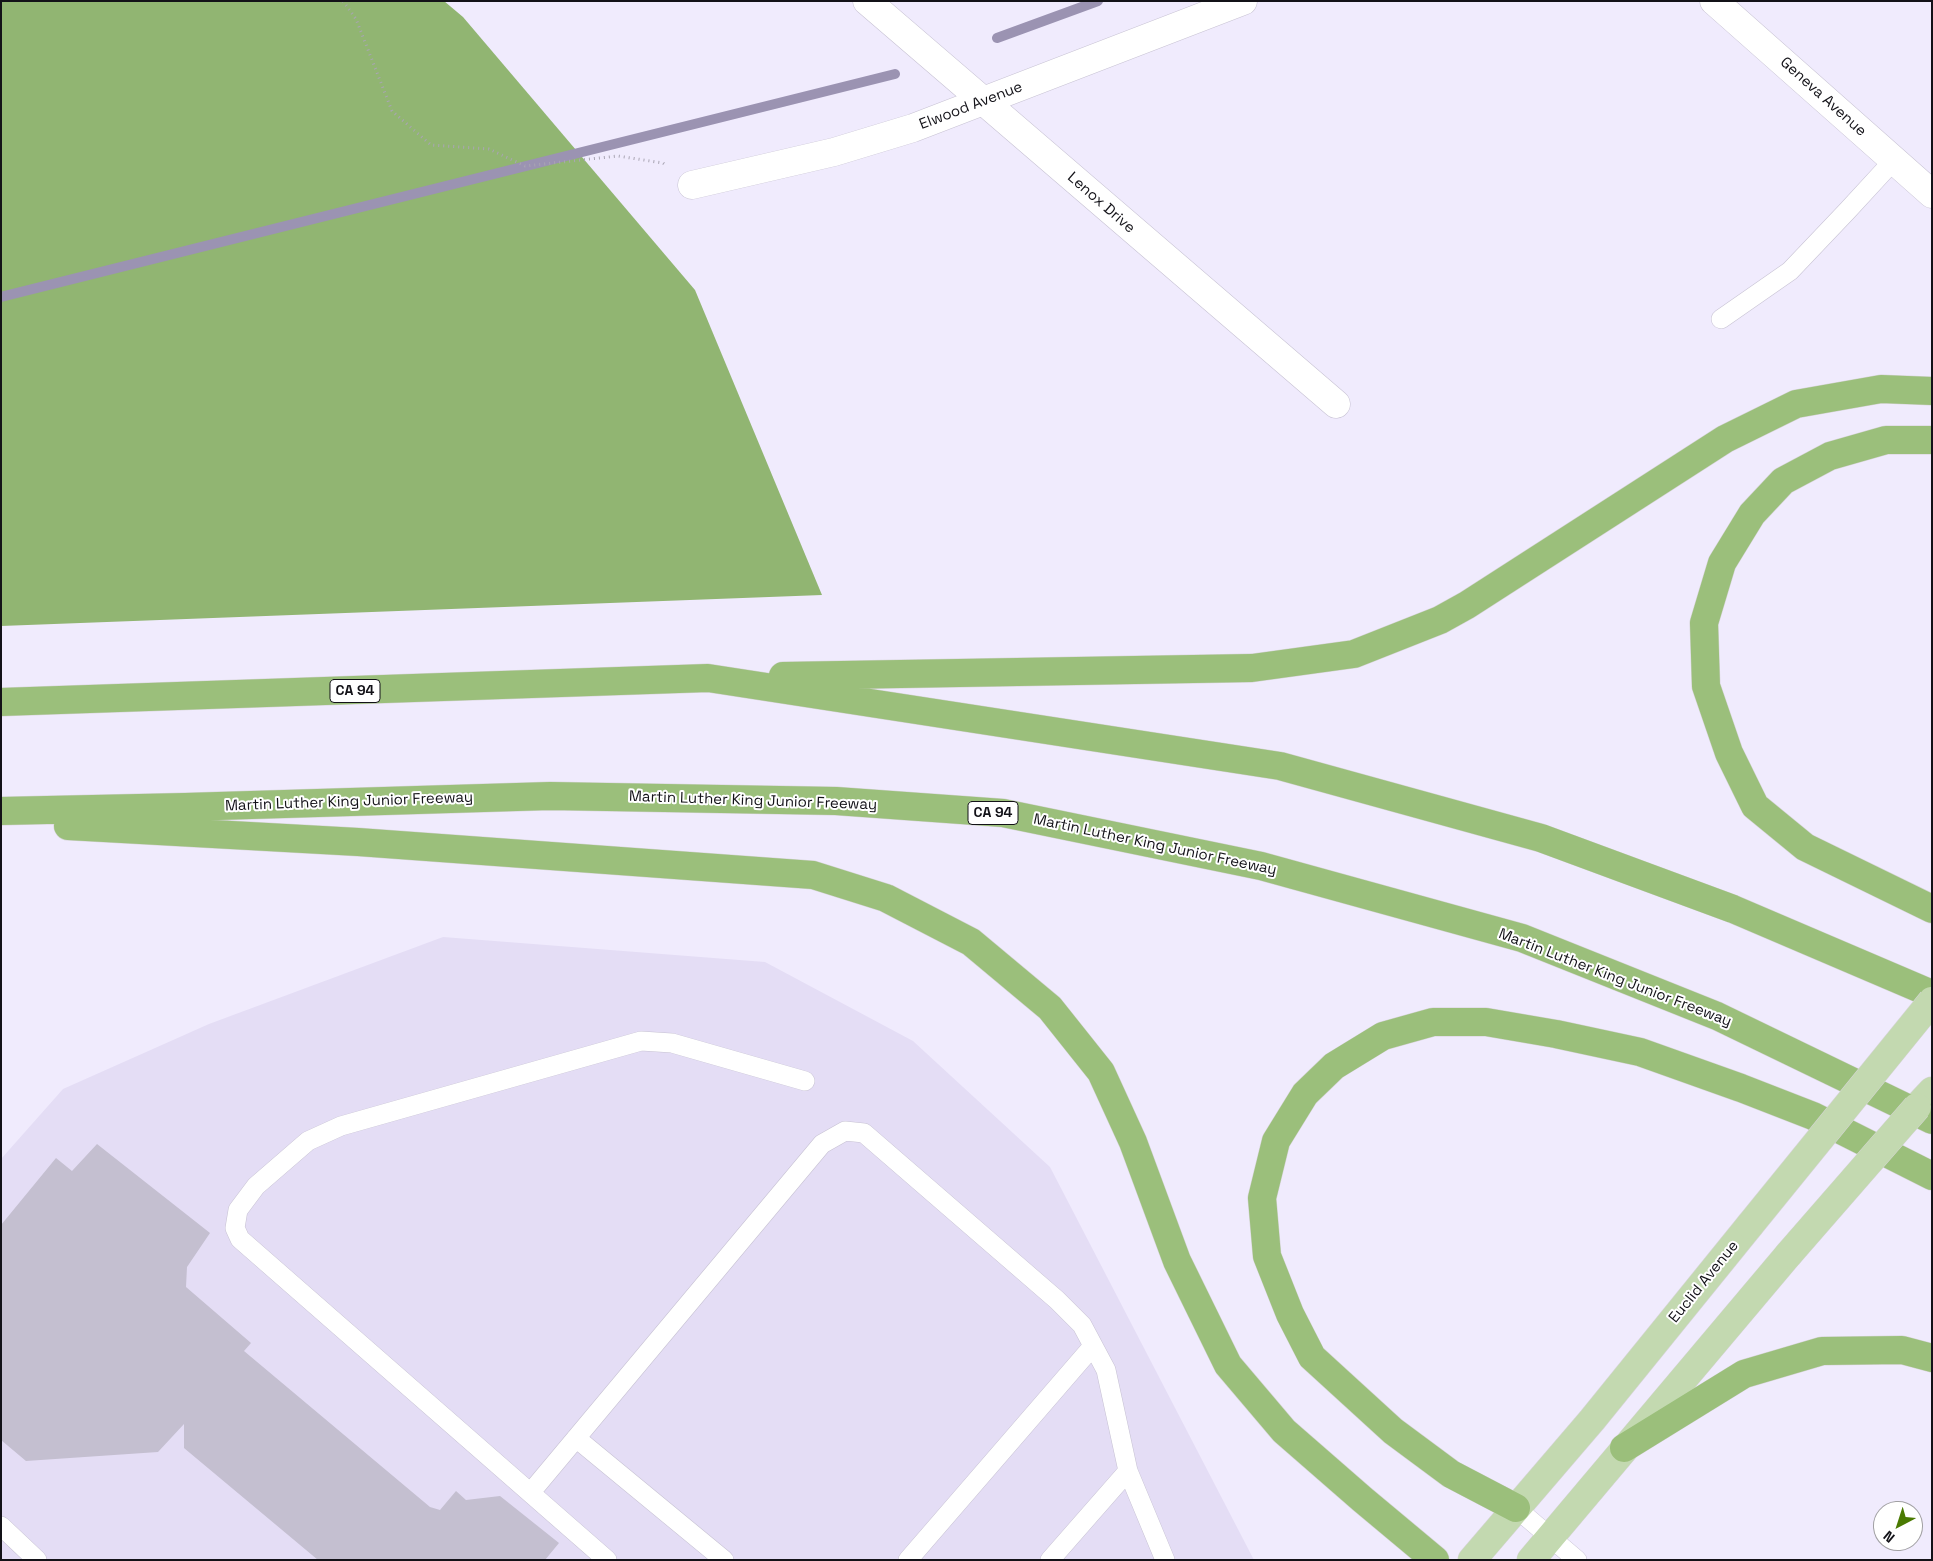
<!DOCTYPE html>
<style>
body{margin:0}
#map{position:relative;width:1933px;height:1561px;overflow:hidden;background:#f0ebfd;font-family:"Space Grotesk",sans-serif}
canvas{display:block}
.frame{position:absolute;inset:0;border:2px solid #131218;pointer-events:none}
.north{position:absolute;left:1873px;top:1501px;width:50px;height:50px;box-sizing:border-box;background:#fff;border:1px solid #a1a0a3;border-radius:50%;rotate:220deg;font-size:14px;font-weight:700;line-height:20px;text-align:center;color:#131218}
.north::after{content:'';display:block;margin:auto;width:18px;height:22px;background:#4a7a02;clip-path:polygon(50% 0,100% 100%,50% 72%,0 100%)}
</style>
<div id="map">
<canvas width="1933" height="1561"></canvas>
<div class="frame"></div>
<div class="north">N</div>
</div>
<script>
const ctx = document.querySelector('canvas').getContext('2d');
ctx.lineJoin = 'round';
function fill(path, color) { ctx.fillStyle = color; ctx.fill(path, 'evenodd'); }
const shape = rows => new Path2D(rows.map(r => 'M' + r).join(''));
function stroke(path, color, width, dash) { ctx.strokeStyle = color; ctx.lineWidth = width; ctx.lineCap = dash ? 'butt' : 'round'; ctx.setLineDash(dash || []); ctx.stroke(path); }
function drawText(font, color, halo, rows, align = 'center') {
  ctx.font = font + ' "Space Grotesk",sans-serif'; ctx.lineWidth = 4; ctx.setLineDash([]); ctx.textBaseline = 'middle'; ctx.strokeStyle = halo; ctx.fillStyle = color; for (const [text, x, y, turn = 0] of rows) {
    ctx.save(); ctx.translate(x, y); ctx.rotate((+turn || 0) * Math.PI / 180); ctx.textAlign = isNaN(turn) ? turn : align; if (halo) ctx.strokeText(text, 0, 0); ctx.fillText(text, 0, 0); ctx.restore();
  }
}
fill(shape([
 [443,937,765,962,913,1041,1050,1167,1254,1560,1,1560,1,1159,63,1089,209,1024]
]), '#e4ddf5');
fill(shape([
 [1,1,444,1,463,17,695,290,822,595,1,626]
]), '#91b572');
stroke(shape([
 [997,38,1098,1],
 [1,297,895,74]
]), '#9b93b2', 10);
fill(shape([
 [97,1144,210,1233,187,1267,186,1287,251,1343,244,1351,430,1507,440,1510,456,1491,466,1500,500,1496,559,1543,545,1560,318,1560,184,1448,184,1424,158,1452,26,1461,1,1440,1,1225,56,1158,72,1171]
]), '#c4bfd0');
const service = shape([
 [1721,319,1790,271,1848,210,1894,160],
 [576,1438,724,1560],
 [531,1492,822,1144,845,1131,864,1133,1057,1300,1082,1325,1106,1370,1128,1471,1165,1560],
 [1516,1508,1577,1560],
 [1,1526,37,1560],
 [607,1560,240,1239,235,1228,238,1210,256,1186,308,1141,341,1126,641,1041,672,1043,805,1081],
 [908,1560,1093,1346],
 [1050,1560,1128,1471]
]);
const minor = shape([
 [867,1,1336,404],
 [1714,1,1932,194],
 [692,185,834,152,913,128,1243,1]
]);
const primary = shape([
 [1917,1107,1932,1091],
 [1472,1560,1592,1420,1750,1225],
 [1531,1560,1788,1255]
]);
const motorway = shape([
 [1932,440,1886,440,1830,456,1783,481,1752,514,1722,563,1704,623,1706,686,1729,753,1755,806,1805,847,1932,909],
 [783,676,1252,668,1354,654,1440,620,1467,605,1725,439,1796,404,1881,389,1932,391],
 [1,702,708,678,1280,766,1541,838,1733,909,1932,994],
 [1,811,185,807,550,796,836,801,1003,813,1261,866,1522,938,1717,1016,1932,1120],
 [68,826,358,842,813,875,886,898,971,942,1050,1008,1101,1072,1133,1142,1177,1261,1228,1365,1284,1431,1362,1499,1435,1560],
 [1624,1448,1744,1374,1822,1351,1902,1350,1932,1358],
 [1516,1508,1451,1474,1393,1431,1312,1357,1290,1314,1267,1256,1262,1198,1276,1141,1305,1094,1334,1066,1383,1036,1433,1022,1486,1022,1556,1034,1640,1052,1741,1088,1813,1116,1932,1176]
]);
stroke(service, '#c7c2d3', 20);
stroke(minor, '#c7c2d3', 29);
stroke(primary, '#d5d4d5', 29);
stroke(motorway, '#d5d4d5', 29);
stroke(shape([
 [343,1,356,19,392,111,431,145,489,149,525,166,618,156,663,163,667,166]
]), '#a9a5b3', 3, [1, 4]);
stroke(service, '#fff', 19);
stroke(minor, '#fff', 28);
stroke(primary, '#c3d9b0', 28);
stroke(motorway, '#9bbf7b', 28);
const primaryBridge = shape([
 [1750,1225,1932,1001],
 [1788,1255,1917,1107]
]);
stroke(primaryBridge, '#d5d4d5', 29, []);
stroke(primaryBridge, '#c3d9b0', 28);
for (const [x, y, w] of [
 [355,691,50],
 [993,813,50]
]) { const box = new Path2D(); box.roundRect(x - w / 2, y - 11.5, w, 23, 4); ctx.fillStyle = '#fff'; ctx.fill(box); stroke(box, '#131218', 1); }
drawText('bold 14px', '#131218', null, [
 ["CA 94",355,691],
 ["CA 94",993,813]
]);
drawText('15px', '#131218', '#fff', [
 ["Geneva Avenue",1823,97,42],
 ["Elwood Avenue",971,106,-21],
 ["Lenox Drive",1101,203,41],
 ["Martin Luther King Junior Freeway",753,801,2],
 ["Martin Luther King Junior Freeway",349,802,-2],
 ["Martin Luther King Junior Freeway",1155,845,12],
 ["Martin Luther King Junior Freeway",1615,978,21],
 ["Euclid Avenue",1704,1282,-51]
]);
</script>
